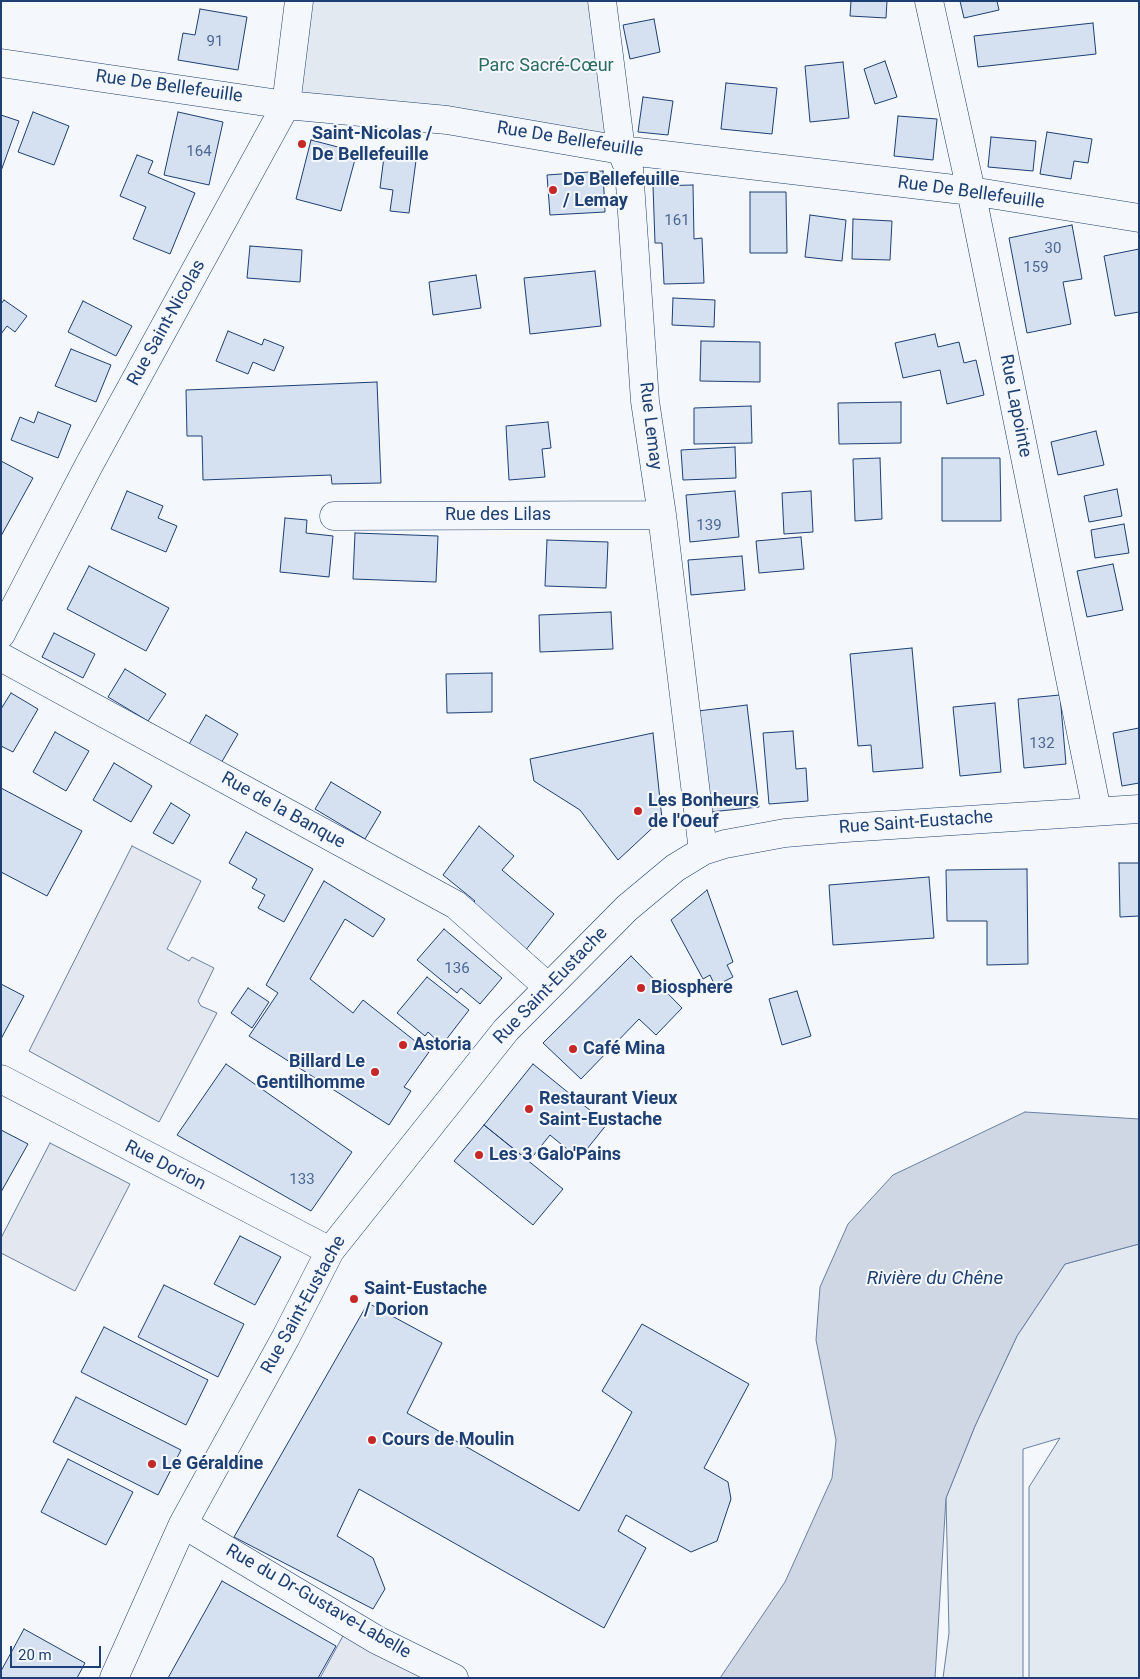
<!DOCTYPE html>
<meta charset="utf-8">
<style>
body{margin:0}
#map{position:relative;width:1140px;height:1679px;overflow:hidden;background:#f4f7fb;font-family:Roboto,sans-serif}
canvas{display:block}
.frame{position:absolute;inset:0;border:2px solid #1d3f73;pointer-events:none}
.scale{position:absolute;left:10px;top:1646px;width:91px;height:22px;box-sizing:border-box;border:2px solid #1d3f73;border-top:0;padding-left:6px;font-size:15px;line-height:18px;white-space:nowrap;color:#1d3f73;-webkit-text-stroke:4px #f4f7fb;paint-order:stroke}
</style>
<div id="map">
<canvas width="1140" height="1679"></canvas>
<div class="frame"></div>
<div class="scale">20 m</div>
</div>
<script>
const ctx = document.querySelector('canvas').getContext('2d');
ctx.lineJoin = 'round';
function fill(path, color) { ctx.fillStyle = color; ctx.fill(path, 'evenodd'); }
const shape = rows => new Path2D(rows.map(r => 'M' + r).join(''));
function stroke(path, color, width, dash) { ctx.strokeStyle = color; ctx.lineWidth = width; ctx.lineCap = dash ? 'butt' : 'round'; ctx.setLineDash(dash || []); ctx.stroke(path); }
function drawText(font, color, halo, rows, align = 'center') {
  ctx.font = font + ' Roboto,sans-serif'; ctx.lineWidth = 4; ctx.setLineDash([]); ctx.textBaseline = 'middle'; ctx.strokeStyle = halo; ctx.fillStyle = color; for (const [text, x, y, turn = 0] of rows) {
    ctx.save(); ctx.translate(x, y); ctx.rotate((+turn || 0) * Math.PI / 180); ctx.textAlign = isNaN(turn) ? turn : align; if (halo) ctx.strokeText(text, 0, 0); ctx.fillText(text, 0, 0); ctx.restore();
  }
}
const green = shape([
 [299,1,602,1,621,150,286,105,299,1],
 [1139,1244,1139,1678,1029,1678,1029,1487,1060,1438,1023,1449,1023,1678,943,1678,949,1633,946,1498,975,1426,1017,1336,1065,1264,1139,1244]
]);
fill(green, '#e3e9f0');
stroke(green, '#687fa3', 1);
const parking = shape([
 [132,846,201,881,167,949,189,961,192,957,214,968,198,1001,201,1006,217,1013,159,1122,29,1051,132,846],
 [50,1143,130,1184,75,1291,1,1253,1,1238,50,1143],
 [350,1623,445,1678,320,1678,350,1623]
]);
fill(parking, '#e3e8f0');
stroke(parking, '#687fa3', 1);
const water = shape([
 [1025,1112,1139,1119,1139,1244,1065,1264,1017,1336,975,1426,946,1498,935,1678,720,1678,785,1582,832,1478,836,1440,816,1340,820,1287,848,1224,893,1175,1025,1112]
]);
fill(water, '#cfd7e4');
stroke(water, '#687fa3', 1);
const building = shape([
 [851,1,887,1,886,18,850,16,851,1],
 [960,1,997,1,999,10,964,18,960,1],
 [200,9,247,17,238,70,178,60,183,33,195,35,200,9],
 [654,19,660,52,630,59,623,25,654,19],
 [1093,23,1096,54,978,67,974,36,1093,23],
 [885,61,897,97,875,104,864,69,885,61],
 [843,62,849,118,810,122,805,66,843,62],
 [726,83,777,88,772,134,721,129,726,83],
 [643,97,673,101,668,135,638,132,643,97],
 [33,112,69,126,54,165,18,152,33,112],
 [178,112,223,122,209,185,164,175,178,112],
 [1,115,19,121,1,171,1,115],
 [898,116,937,119,933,160,894,156,898,116],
 [1047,132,1092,139,1088,163,1074,161,1071,179,1040,174,1047,132],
 [991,137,1036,141,1033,171,988,167,991,137],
 [311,140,357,152,341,211,296,199,311,140],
 [385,149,417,153,409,213,390,211,393,190,380,188,385,149],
 [137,155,153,161,148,173,195,193,170,254,133,239,146,207,120,196,137,155],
 [603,171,605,212,550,215,547,175,603,171],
 [693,185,694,239,702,238,704,283,664,284,662,243,655,243,653,186,693,185],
 [750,192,786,192,787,253,750,253,750,192],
 [810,215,846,220,842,261,805,257,810,215],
 [853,219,892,221,890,260,852,259,853,219],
 [1072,225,1082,279,1063,282,1071,324,1027,333,1009,238,1072,225],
 [250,246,302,250,300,282,247,278,250,246],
 [1139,249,1139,312,1115,316,1104,256,1139,249],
 [595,271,601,326,530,334,524,278,595,271],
 [476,275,481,308,433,315,429,282,476,275],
 [673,298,715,300,714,327,672,325,673,298],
 [4,300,27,316,15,332,7,326,1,334,1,304,4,300],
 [83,301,132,326,116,356,68,332,83,301],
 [228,331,262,345,264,339,284,347,274,371,253,362,248,374,216,361,228,331],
 [935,334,938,347,959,342,964,363,976,360,984,395,947,404,940,370,903,378,895,343,935,334],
 [701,341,760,342,760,382,700,381,701,341],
 [71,349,111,365,96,402,55,386,71,349],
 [377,382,381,483,332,484,331,475,203,480,202,436,187,436,186,390,377,382],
 [901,402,901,443,839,444,838,403,901,402],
 [751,406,752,443,694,444,694,408,751,406],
 [38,412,71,425,58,458,11,440,20,417,34,423,38,412],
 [548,422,551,448,542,449,545,477,509,480,506,426,548,422],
 [1096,431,1104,465,1058,475,1051,442,1096,431],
 [735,447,736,478,683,480,681,450,735,447],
 [880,458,882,519,855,521,853,459,880,458],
 [942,458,1000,458,1001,521,942,521,942,458],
 [1,461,33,478,1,536,1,461],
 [1117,489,1122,516,1089,522,1084,496,1117,489],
 [127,491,163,506,158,518,177,526,166,552,111,529,127,491],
 [735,491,739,537,690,542,686,495,735,491],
 [811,491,813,532,784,534,782,493,811,491],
 [285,518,307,520,306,533,333,536,329,577,280,572,285,518],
 [1124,524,1129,553,1095,558,1091,530,1124,524],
 [355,533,438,536,436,582,353,579,355,533],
 [801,537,804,569,759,573,756,541,801,537],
 [547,540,608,542,606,588,545,586,547,540],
 [742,556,745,590,691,595,688,560,742,556],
 [1113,564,1123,610,1087,617,1077,571,1113,564],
 [89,566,169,608,146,651,67,609,89,566],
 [611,612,613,649,540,652,539,615,611,612],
 [54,633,95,654,83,678,42,657,54,633],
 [912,648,923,768,873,772,871,745,858,746,850,654,912,648],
 [125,669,166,694,148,721,108,697,125,669],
 [492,673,492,712,447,713,446,674,492,673],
 [11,693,38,709,13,752,1,746,1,709,11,693],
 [1060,695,1066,764,1024,768,1018,699,1060,695],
 [995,703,1001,772,960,776,953,707,995,703],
 [747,705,759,807,710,812,698,711,747,705],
 [206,715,238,734,220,765,188,746,206,715],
 [1139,728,1139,783,1122,786,1113,733,1139,728],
 [793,731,796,769,806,768,808,801,769,804,763,733,793,731],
 [55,732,89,751,66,791,33,772,55,732],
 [653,733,662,819,618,860,580,810,534,781,530,759,653,733],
 [114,763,152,786,131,822,93,800,114,763],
 [331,782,381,812,365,839,315,809,331,782],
 [1,788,82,831,47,896,1,872,1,788],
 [171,803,190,815,173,844,153,833,171,803],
 [479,826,514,856,502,870,554,914,525,951,469,907,475,901,443,875,479,826],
 [246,832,313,869,284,922,258,908,265,895,252,888,257,879,229,863,246,832],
 [1119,863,1139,863,1139,916,1120,917,1119,863],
 [1027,869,1028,964,987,965,987,921,947,921,946,870,1027,869],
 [929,877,934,938,833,945,829,885,929,877],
 [324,881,385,919,373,937,345,919,310,979,353,1013,363,1000,429,1052,404,1087,411,1091,389,1125,249,1036,278,993,266,985,324,881],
 [707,890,733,962,727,965,733,977,715,986,710,975,703,979,671,920,707,890],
 [444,929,502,978,480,1004,461,988,457,993,417,960,444,929],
 [631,956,682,1008,656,1035,639,1019,581,1079,543,1043,631,956],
 [427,977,469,1010,442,1045,428,1032,425,1036,397,1013,427,977],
 [1,984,24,996,1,1039,1,984],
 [248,988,269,1002,252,1028,231,1013,248,988],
 [797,991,811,1036,782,1045,769,999,797,991],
 [226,1064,352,1152,311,1211,177,1135,226,1064],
 [533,1064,607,1124,579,1159,550,1135,529,1161,484,1125,533,1064],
 [484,1125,563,1189,533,1225,454,1161,484,1125],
 [1,1130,28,1144,1,1192,1,1130],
 [240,1236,281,1257,255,1305,214,1284,240,1236],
 [164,1285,244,1324,218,1377,138,1337,164,1285],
 [368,1303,442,1343,407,1413,579,1511,632,1412,602,1391,642,1324,749,1384,704,1468,728,1482,731,1499,717,1541,691,1552,626,1515,618,1531,646,1548,604,1628,359,1489,337,1536,373,1558,385,1589,373,1609,234,1537,368,1303],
 [104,1327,208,1380,186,1425,81,1372,104,1327],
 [76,1397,181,1450,158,1495,53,1442,76,1397],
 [68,1459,133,1492,106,1545,41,1512,68,1459],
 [222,1581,336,1646,318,1678,168,1678,222,1581],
 [24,1629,85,1663,77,1678,1,1678,1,1671,24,1629]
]);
fill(building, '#d5e0f0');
stroke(building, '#1d3f73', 1);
const minor = shape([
 [602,1,621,150,629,169,645,401,662,515,703,851],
 [929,1,971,191,1097,811],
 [1,63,286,105,447,120,621,150,971,191,1139,218],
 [334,516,662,515],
 [1,634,89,465,286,105,299,1],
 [1,657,456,905,548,987],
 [1,1079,330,1251],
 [183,1524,377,1640,454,1678],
 [114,1678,183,1524,286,1337,330,1251,506,1030,627,908,675,868,703,851,725,844,785,833,845,828,1139,809]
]);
stroke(minor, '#1d3f73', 29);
stroke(minor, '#f4f7fb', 28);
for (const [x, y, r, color] of [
 [302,144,5,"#c62828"],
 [553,190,5,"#c62828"],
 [638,811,5,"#c62828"],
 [641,988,5,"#c62828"],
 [403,1045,5,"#c62828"],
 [573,1049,5,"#c62828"],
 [375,1072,5,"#c62828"],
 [529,1109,5,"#c62828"],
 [479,1155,5,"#c62828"],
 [354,1299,5,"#c62828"],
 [372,1440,5,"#c62828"],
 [152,1464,5,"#c62828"]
]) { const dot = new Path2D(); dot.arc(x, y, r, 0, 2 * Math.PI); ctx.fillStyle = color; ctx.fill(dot); stroke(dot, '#f4f7fb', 2); }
drawText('15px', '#4b6792', null, [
 ["91",215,42],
 ["164",199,152],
 ["161",677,221],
 ["30",1053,249],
 ["159",1036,268],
 ["139",709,526],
 ["132",1042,744],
 ["136",457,969],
 ["133",302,1180]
]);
drawText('18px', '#2c6c60', '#f4f7fb', [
 ["Parc Sacré-Cœur",546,66]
]);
drawText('18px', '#1d3f73', '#f4f7fb', [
 ["Rue De Bellefeuille",169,87,8],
 ["Rue De Bellefeuille",570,140,9],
 ["Rue De Bellefeuille",971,193,8],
 ["Rue Saint-Nicolas",167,323,-61],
 ["Rue Lapointe",1015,406,79],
 ["Rue Lemay",650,426,83],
 ["Rue des Lilas",498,515],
 ["Rue de la Banque",283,811,29],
 ["Rue Saint-Eustache",916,823,-4],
 ["Rue Saint-Eustache",551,986,-46],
 ["Rue Dorion",165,1166,27],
 ["Rue Saint-Eustache",304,1305,-61],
 ["Rue du Dr-Gustave-Labelle",318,1602,30]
]);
drawText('bold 18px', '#1d3f73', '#f4f7fb', [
 ["Saint-Nicolas /",312,134],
 ["De Bellefeuille",312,155],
 ["De Bellefeuille",563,180],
 ["/ Lemay",563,201],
 ["Les Bonheurs",648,801],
 ["de l'Oeuf",648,822],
 ["Biosphere",651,988],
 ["Astoria",413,1045],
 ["Café Mina",583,1049],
 ["Billard Le",365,1062,"right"],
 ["Gentilhomme",365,1083,"right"],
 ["Restaurant Vieux",539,1099],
 ["Saint-Eustache",539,1120],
 ["Les 3 Galo'Pains",489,1155],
 ["Saint-Eustache",364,1289],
 ["/ Dorion",364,1310],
 ["Cours de Moulin",382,1440],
 ["Le Géraldine",162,1464]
], 'left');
drawText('italic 19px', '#1d3f73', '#f4f7fb', [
 ["Rivière du Chêne",935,1279]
]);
</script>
